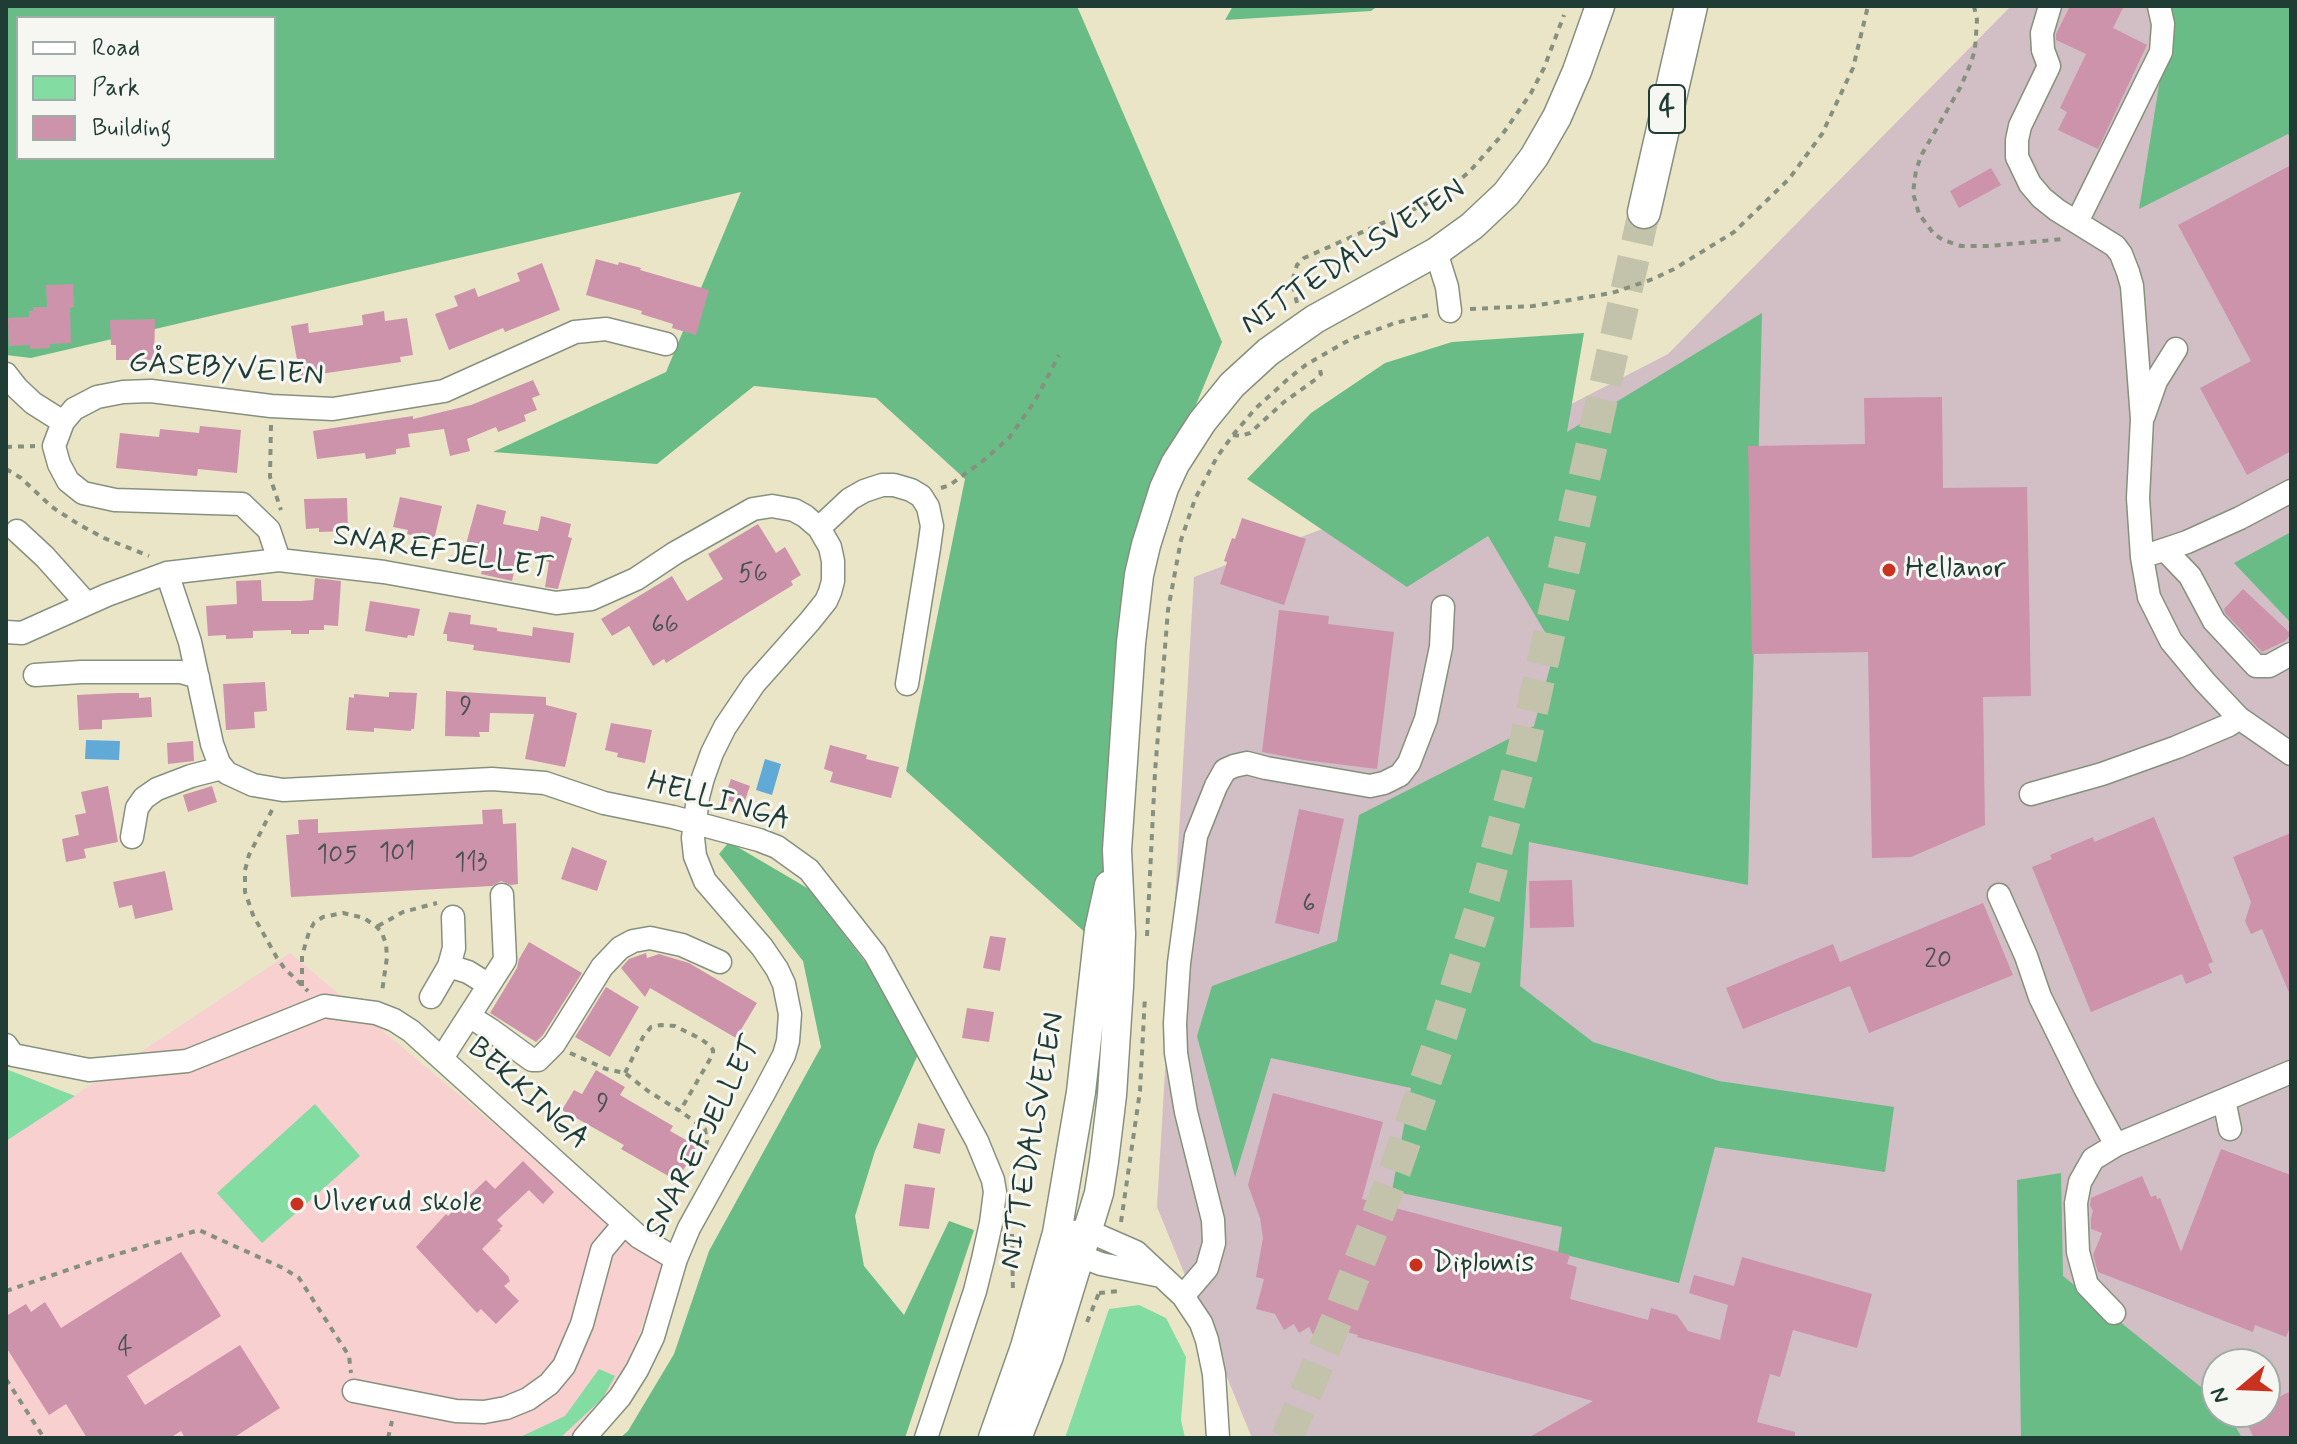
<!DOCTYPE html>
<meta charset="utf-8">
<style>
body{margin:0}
#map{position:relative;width:2297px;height:1444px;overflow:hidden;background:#ebe5c8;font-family:Mynerve,sans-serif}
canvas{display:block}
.frame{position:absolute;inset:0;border:8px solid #1f3d34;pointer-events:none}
.legend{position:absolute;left:16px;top:16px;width:260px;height:144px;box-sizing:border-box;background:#f6f6f2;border:2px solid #a0aca6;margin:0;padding:10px 14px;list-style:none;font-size:24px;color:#1f3d34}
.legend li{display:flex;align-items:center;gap:16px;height:40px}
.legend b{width:40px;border:2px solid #a0aca6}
.north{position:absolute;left:2201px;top:1348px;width:80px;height:80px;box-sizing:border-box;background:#f6f6f2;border:2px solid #a0aca6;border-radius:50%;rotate:251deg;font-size:22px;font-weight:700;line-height:32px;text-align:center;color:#1f3d34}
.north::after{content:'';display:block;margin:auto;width:28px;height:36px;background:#c8321e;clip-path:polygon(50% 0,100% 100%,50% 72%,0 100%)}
</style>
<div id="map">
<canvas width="2297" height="1444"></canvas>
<div class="frame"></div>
<ul class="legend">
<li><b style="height:10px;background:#fff"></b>Road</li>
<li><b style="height:22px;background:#83dca1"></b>Park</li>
<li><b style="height:22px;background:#cd93ab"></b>Building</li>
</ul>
<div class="north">N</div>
</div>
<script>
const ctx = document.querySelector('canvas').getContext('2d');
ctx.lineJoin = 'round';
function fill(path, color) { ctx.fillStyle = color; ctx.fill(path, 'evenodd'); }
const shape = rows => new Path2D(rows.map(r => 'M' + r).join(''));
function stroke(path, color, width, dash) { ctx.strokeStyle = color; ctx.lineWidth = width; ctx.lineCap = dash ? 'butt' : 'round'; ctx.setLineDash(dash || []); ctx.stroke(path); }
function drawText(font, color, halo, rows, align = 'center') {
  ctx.font = font + ' Mynerve,sans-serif'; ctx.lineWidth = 6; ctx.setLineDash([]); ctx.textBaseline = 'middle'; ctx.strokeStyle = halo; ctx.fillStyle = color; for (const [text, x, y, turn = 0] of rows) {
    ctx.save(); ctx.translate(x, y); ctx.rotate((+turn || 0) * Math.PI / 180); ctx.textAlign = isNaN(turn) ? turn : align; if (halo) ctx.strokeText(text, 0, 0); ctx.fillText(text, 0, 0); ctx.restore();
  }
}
fill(shape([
 [290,953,664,1267,614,1401,576,1438,6,1438,6,1141]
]), '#f7d0cf');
fill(shape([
 [2011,6,2259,6,2291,47,2291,1438,1252,1438,1157,1207,1194,577,1349,519,1668,354],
 [2217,1364,2265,1364,2265,1412,2217,1412]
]), '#d2bec5');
fill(shape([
 [6,1069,75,1096,6,1141],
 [315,1104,360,1156,262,1243,217,1193],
 [1139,1305,1166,1318,1186,1357,1181,1420,1185,1438,1065,1438,1109,1309],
 [599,1369,615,1376,603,1398,560,1438,518,1438,565,1416]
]), '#83dca1');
fill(shape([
 [6,6,1077,6,1222,342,1181,441,1140,568,1120,964,906,771,965,479,876,398,754,386,657,464,493,452,666,372,741,192,31,358,6,355],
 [18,18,274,18,274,158,18,158],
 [1233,6,1378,6,1371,11,1225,20],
 [2167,6,2291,6,2291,138,2288,134,2139,209,2169,24],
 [1762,313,1748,885,1529,842,1520,986,1593,1042,1719,1081,1894,1107,1885,1172,1715,1147,1679,1283,1558,1253,1562,1227,1392,1191,1411,1088,1271,1058,1235,1177,1197,1036,1212,986,1337,941,1359,815,1534,726,1555,649,1488,536,1407,587,1247,479,1311,413,1385,363,1452,342,1584,333,1567,432],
 [2291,532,2291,623,2234,563],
 [729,842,809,889,872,971,919,1052,875,1151,855,1216,864,1266,904,1315,949,1221,974,1230,905,1438,620,1438,628,1431,674,1354,709,1251,821,1047,803,961,719,854],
 [2061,1173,2063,1276,2217,1400,2217,1412,2227,1412,2242,1438,2021,1438,2017,1180]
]), '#6abc87');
fill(shape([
 [86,740,120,741,119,760,85,759],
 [765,759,781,764,772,795,756,790]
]), '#61aad8');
fill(shape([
 [2070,6,2124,6,2113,28,2147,45,2098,149,2058,130,2067,112,2060,108,2086,54,2056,40,2056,34],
 [2291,165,2291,451,2247,475,2200,388,2251,361,2178,225],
 [1991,168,2001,185,1959,208,1950,191],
 [596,259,618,265,619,262,641,268,640,270,709,290,696,335,672,328,673,324,641,314,642,311,586,295],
 [542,263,560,310,505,332,503,328,449,350,435,314,458,306,454,296,475,288,478,297,520,281,517,273],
 [73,284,74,307,70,308,71,343,50,344,50,348,30,349,30,345,9,346,8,318,29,317,29,311,33,311,33,307,47,307,46,285],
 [384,311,385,321,407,318,413,355,400,357,401,362,300,377,291,326,308,323,309,333,363,325,362,315],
 [155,319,154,360,116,360,116,345,111,345,110,320],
 [533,380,540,395,532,398,537,410,524,415,526,421,506,429,498,432,496,427,467,439,470,451,450,456,444,429,408,434,410,447,396,449,396,454,366,459,365,453,317,459,313,431,413,416,413,419,471,405],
 [1942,397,1943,488,2027,487,2031,696,1983,697,1985,825,1911,857,1872,858,1868,652,1752,654,1748,446,1865,444,1864,398],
 [200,426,241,430,237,473,198,469,197,476,116,468,120,433,159,437,160,429,199,433],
 [400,497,442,506,434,540,407,534,408,530,393,527],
 [347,498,348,531,319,532,319,528,306,529,304,499],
 [477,504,506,511,503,524,538,531,541,516,571,524,568,537,572,538,558,589,545,587,549,562,518,554,512,581,481,574,488,550,466,544],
 [1242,518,1306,539,1284,605,1220,584,1227,562,1224,561,1227,552,1232,538,1235,539],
 [758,524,776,553,785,547,801,575,791,581,793,585,666,663,664,659,653,666,629,626,612,636,601,619,672,576,687,601,723,579,708,554],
 [315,578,341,581,338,626,324,625,324,630,309,630,309,634,291,634,291,630,253,631,253,638,226,639,226,635,208,636,206,606,237,604,236,581,261,580,262,601,301,601,313,600],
 [2243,589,2291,634,2285,641,2262,652,2225,613,2224,609],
 [370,601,420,609,414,636,408,635,407,638,365,631],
 [1279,610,1329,616,1328,624,1394,632,1377,769,1304,760,1262,752],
 [449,612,471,615,470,624,497,628,497,631,532,636,533,627,574,633,570,663,473,650,474,645,447,641,447,634,443,634],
 [265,682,267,711,254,712,255,728,226,730,223,684],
 [446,691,546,697,546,705,577,713,565,767,525,759,534,714,490,713,489,732,479,732,480,737,445,736],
 [389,692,417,693,414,729,411,729,411,731,374,728,374,732,346,730,349,697,354,698,354,694,389,697],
 [118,693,139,693,139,698,151,697,152,717,102,720,102,729,79,730,77,695],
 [611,723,652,730,645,763,617,757,618,753,605,750],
 [193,741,194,761,168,764,167,743],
 [830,745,867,755,866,759,899,767,891,798,830,782,833,772,824,769],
 [731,779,750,786,743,806,724,799],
 [108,786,118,842,84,849,86,858,66,862,62,839,79,835,75,815,86,813,81,792],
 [212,786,217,802,188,812,183,795],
 [502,809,503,824,516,823,518,884,511,885,501,881,492,886,291,897,286,835,299,834,298,820,318,819,318,833,483,824,482,810],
 [1299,809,1344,819,1319,934,1275,923],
 [2154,817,2213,962,2208,964,2212,973,2186,984,2182,974,2091,1012,2032,867,2052,859,2050,855,2093,837,2094,842],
 [2291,833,2291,997,2262,929,2251,934,2245,921,2251,902,2233,857],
 [572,847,607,861,597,891,561,879],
 [165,871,173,910,135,919,132,905,119,908,113,882],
 [1572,880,1574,927,1530,928,1529,881],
 [1983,903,2013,975,1869,1033,1850,986,1743,1029,1726,988,1833,944,1840,962],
 [990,936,1006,938,1000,971,983,968],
 [529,942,582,973,543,1035,536,1042,490,1013,517,968,519,959],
 [646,953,647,958,659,954,689,963,757,1003,736,1038,650,988,645,997,621,968,629,959],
 [606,987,639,1007,610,1057,575,1037],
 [967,1008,994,1012,989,1042,962,1038],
 [596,1070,625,1087,620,1095,673,1126,670,1131,697,1146,677,1181,621,1149,624,1145,562,1110,574,1090,582,1094],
 [1273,1093,1383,1122,1362,1199,1570,1255,1567,1264,1577,1267,1570,1299,1648,1320,1651,1308,1677,1315,1688,1331,1720,1340,1728,1305,1689,1293,1694,1275,1734,1286,1742,1257,1872,1294,1857,1348,1793,1330,1780,1377,1770,1374,1757,1422,1795,1432,1795,1438,1528,1438,1593,1401,1357,1337,1358,1335,1324,1326,1318,1344,1309,1327,1299,1333,1294,1324,1284,1330,1275,1314,1256,1309,1264,1279,1256,1277,1263,1238,1260,1218,1248,1185],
 [918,1123,945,1129,940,1154,913,1148],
 [2221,1149,2291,1175,2291,1325,2286,1337,2255,1325,2253,1332,2098,1272,2093,1255,2102,1233,2091,1229,2091,1218,2093,1211,2090,1205,2091,1198,2142,1176,2151,1197,2156,1195,2157,1199,2160,1198,2181,1252],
 [523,1161,554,1192,543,1204,529,1190,497,1220,503,1226,499,1229,501,1230,482,1249,508,1276,510,1281,504,1286,519,1301,496,1324,481,1309,477,1313,416,1247,446,1214,448,1216,486,1180,495,1189],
 [905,1184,935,1188,929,1229,899,1226],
 [181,1252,221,1316,127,1376,145,1405,240,1345,280,1408,233,1438,185,1438,181,1431,170,1438,87,1438,66,1404,49,1415,6,1347,6,1316,26,1304,31,1312,45,1302,61,1328],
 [2291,1391,2291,1438,2254,1438,2241,1412,2265,1412,2265,1404]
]), '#cd93ab');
stroke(shape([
 [1287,1438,1342,1307,1395,1171,1442,1033,1485,894,1523,751,1644,212]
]), '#c2c3aa', 32, [32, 16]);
const minor = shape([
 [2050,6,2042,33,2043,50,2049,66,2020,126,2017,140,2017,157,2030,184,2042,198,2057,210,2115,246,2121,254,2128,272,2132,286,2142,419,2138,498,2142,557,2149,597,2171,641,2205,682,2239,718,2291,754],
 [2077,222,2161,52,2163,24,2159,6],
 [1436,252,1447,287,1450,311],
 [6,374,17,388,33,403,63,422],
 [2144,415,2156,381,2176,349],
 [819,528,850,499,864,491,882,485,894,485,911,490,921,496,928,507,932,526,929,548,907,684],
 [17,531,45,557,87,604],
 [2165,550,2190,576,2214,621,2256,666,2269,666,2291,654],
 [2154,553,2187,542,2240,518,2291,491],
 [279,560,269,530,242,504,115,500,83,493,68,481,59,464,54,446,63,422,74,409,97,397,123,392,151,391,271,406,333,409,444,391,575,332,606,329,666,344],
 [167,573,190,642,212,744,219,763,227,773,253,785,283,790,492,779,545,783,604,803,673,817,759,840,777,847,809,870,875,954,891,983,977,1141,993,1180,995,1192,991,1223,983,1259,975,1291,926,1438],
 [6,632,22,633,107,595,167,573,279,560,384,572,556,603,591,599,636,579,675,553,753,509,772,506,794,510,805,516,819,528,830,547,833,561,833,581,830,592,826,601,810,621,754,684,725,727,712,753,703,778,698,797,693,838,695,856,705,881,762,947,777,969,784,984,790,1014,788,1041,784,1055,765,1091,689,1228,676,1259,653,1337,637,1370,620,1397,584,1438],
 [35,675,81,672,181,672,198,677],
 [2031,794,2102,774,2177,747,2229,725,2239,718],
 [132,837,137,808,144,798,157,789,191,776,222,768],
 [1999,895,2026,956,2040,997,2085,1088,2116,1145],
 [449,966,468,972,489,985],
 [431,997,449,966,454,948,453,917],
 [469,1016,491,1030,532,1060,538,1060,554,1044,602,967,620,948,633,941,650,938,682,945,720,962],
 [6,1045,13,1055,89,1070,187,1061,324,1006,376,1013,394,1020,411,1031,639,1237,676,1259],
 [442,1058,505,960,502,895],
 [2224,1100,2230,1129],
 [1071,1232,1088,1231,1136,1252,1183,1296,1201,1323,1207,1340,1214,1374,1218,1438],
 [1070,1245,1080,1256,1101,1264,1161,1276],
 [1183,1296,1207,1268,1214,1243,1213,1220,1186,1112,1176,1053,1175,1023,1179,963,1196,836,1216,786,1225,770,1234,766,1247,763,1266,768,1370,786,1384,783,1400,775,1409,763,1426,719,1441,647,1443,607],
 [2114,1313,2087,1285,2078,1252,2076,1203,2080,1182,2093,1159,2116,1145,2291,1072],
 [354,1391,456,1411,484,1412,506,1408,528,1399,549,1384,564,1366,582,1324,602,1250,624,1224]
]);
const major = shape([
 [993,1438,1025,1347,1057,1233,1081,1092,1099,930,1109,885],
 [1017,1438,1049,1356,1099,1193,1104,1161,1112,1095,1119,986,1121,934,1117,850,1131,643,1139,575,1146,545,1164,488,1175,464,1202,422,1232,385,1268,352,1315,319,1436,252,1472,226,1506,194,1534,157,1557,117,1577,71,1600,6]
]);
const highway = shape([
 [1644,212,1691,6]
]);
stroke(minor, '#85917e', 25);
stroke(major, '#85917e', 31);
stroke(highway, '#85917e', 35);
stroke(shape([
 [1974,6,1977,20,1975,49,1971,63,1960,88,1922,154,1916,170,1913,193,1919,214,1934,234,1943,240,1961,246,1989,246,2063,239],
 [1297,303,1292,282,1297,265,1304,258,1430,202,1444,194,1470,171,1502,135,1531,93,1544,68,1564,15],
 [1470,309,1533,306,1612,293,1653,279,1674,269,1734,232,1789,179,1822,134,1853,68,1868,6],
 [271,425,270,477,281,510],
 [1233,435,1240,436,1250,433,1284,402,1316,379,1321,374,1320,370],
 [6,447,35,446],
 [6,469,21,478,52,507,78,524,104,538,149,556],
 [941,488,950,485,984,460,1009,438,1035,401,1059,355],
 [272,810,249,855,245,870,245,892,253,915,277,958,285,969,308,991],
 [378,926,403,912,437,903],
 [1147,936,1155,772,1168,610,1181,540,1195,499,1217,457,1233,435,1255,409,1288,379,1307,364,1351,339,1395,323,1429,315],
 [302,986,302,956,309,932,314,923,323,917,343,913,364,918,377,927,382,933,386,944,387,957,382,992],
 [570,1053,606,1069,625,1073,648,1091,680,1111,705,1129,707,1141,705,1151],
 [625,1073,643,1037,651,1027,661,1025,675,1026,701,1039,710,1046,713,1050,713,1054,680,1111],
 [1121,1222,1140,1091,1145,996],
 [1012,1234,1013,1294],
 [6,1291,91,1262,199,1230,283,1268,299,1278,349,1356,351,1373],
 [1099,1293,1119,1291],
 [1087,1322,1099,1293],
 [6,1379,44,1438],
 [388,1438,392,1421]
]), '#85917e', 4, [6, 6]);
stroke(minor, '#fff', 22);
stroke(major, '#fff', 28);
stroke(highway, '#fff', 32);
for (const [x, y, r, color] of [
 [1889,570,8,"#c8321e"],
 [297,1204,8,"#c8321e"],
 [1416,1265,8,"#c8321e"]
]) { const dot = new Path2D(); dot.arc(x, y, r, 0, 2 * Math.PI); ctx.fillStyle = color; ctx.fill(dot); stroke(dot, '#f6f6f2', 3); }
drawText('26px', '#4a5252', null, [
 ["56",753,576],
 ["66",665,627],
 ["9",466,709],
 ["101",397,855],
 ["105",337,857],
 ["113",471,865],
 ["6",1309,906],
 ["20",1938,962],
 ["9",603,1106],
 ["4",125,1350]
]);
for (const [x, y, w] of [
 [1667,109,36]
]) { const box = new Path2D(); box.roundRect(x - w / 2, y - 24, w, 48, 6); ctx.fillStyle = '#f6f6f2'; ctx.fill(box); stroke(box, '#1f3d34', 2); }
drawText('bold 28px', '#1f3d34', null, [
 ["4",1667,109]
]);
drawText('30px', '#1f3d34', '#f6f6f2', [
 ["NITTEDALSVEIEN",1354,258,-33],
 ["GÅSEBYVEIEN",226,371,4],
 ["SNAREFJELLET",442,554,9],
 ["HELLINGA",718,803,16],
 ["BEKKINGA",527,1095,42],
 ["SNAREFJELLET",705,1138,-63],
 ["NITTEDALSVEIEN",1034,1141,-80]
]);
drawText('30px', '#1f3d34', '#f6f6f2', [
 ["Hellanor",1905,570],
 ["Ulverud skole",313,1204],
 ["Diplomis",1432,1265]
], 'left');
</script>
